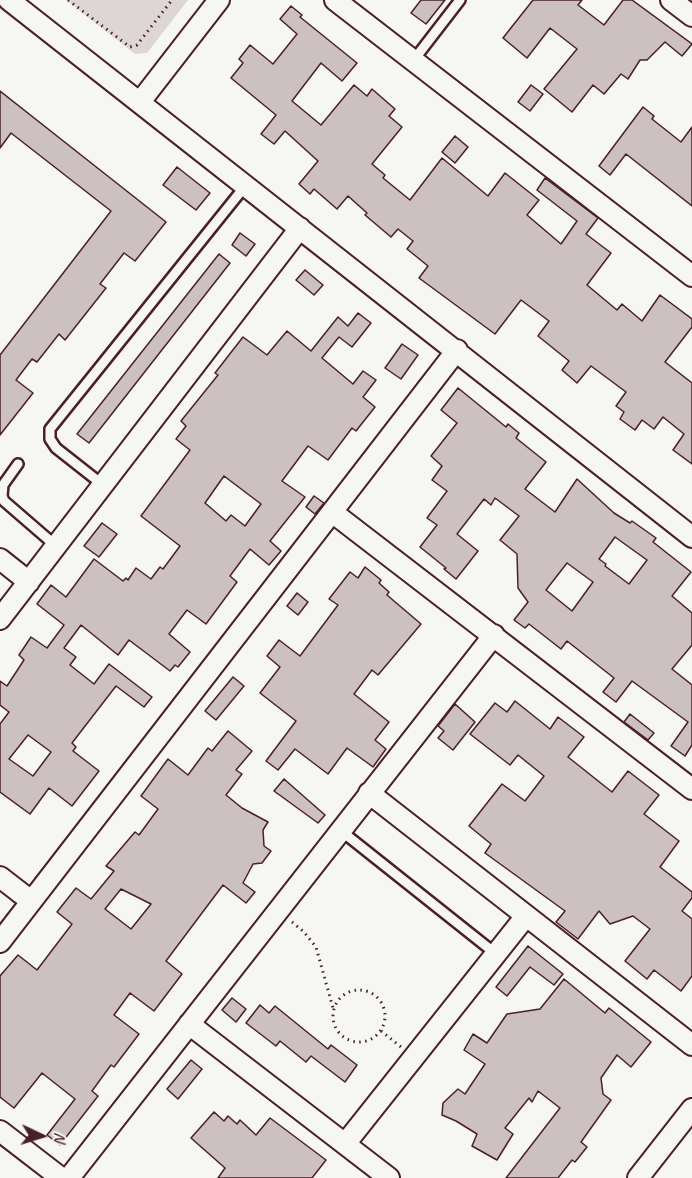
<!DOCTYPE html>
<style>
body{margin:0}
#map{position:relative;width:692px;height:1178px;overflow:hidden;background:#f6f6f2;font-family:Caveat,sans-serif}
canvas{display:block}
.north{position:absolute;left:12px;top:1106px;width:60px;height:60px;-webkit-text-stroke:4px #f6f6f2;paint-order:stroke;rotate:94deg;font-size:16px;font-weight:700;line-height:24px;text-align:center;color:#4a1f2b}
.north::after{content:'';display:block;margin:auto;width:21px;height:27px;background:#4a1f2b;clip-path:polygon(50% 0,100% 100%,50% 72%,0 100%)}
</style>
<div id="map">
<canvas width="692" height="1178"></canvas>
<div class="north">N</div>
</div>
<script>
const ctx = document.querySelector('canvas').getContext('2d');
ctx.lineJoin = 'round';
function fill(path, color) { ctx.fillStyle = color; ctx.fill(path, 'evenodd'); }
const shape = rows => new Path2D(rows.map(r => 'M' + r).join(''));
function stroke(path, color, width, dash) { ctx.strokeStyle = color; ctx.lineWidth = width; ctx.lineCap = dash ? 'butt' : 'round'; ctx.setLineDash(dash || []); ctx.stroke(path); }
fill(shape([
 [66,0,188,0,147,53,135,54]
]), '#ddd6d5');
const building = shape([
 [421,0,445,0,426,24,411,13,421,0],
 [533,0,582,0,578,5,604,25,623,0,632,0,692,44,682,56,665,42,647,60,640,60,628,79,621,74,604,94,593,85,572,112,544,89,577,49,550,28,527,58,503,38,533,0],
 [291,6,302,15,300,17,357,63,342,81,321,63,292,101,321,125,354,85,367,96,372,89,395,109,389,116,402,127,372,164,385,175,383,178,410,200,442,158,488,196,505,173,539,200,527,215,561,244,577,221,537,190,545,178,598,218,586,234,611,253,587,285,617,310,622,304,642,321,660,295,692,319,692,327,665,362,692,383,692,464,673,450,684,434,663,417,654,429,642,420,635,430,620,419,624,412,616,406,626,392,591,366,577,383,562,370,569,361,538,336,549,321,521,300,495,334,419,278,428,266,407,249,413,241,398,229,391,237,365,215,367,213,348,196,337,209,314,189,310,194,299,184,318,161,285,131,274,144,261,134,276,115,231,78,243,63,239,59,250,45,273,64,297,34,280,19,291,6],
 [531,85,543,94,530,111,518,102,531,85],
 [0,91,166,222,135,261,124,253,100,284,106,288,65,340,59,334,37,362,32,359,16,380,33,393,0,435,0,355,111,211,11,133,0,148,0,91],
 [643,107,654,116,652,119,681,142,692,127,692,206,626,154,610,175,599,166,643,107],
 [455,136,468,147,455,163,442,152,455,136],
 [177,167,210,193,196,210,163,185,177,167],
 [240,233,255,244,246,256,232,245,240,233],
 [219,254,230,263,89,443,77,434,219,254],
 [305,270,323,285,314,295,296,280,305,270],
 [358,313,371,323,352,347,339,337,322,358,353,384,363,371,376,380,363,397,375,407,356,431,352,428,328,460,308,446,282,481,305,497,270,541,281,551,269,565,250,549,230,576,237,582,206,624,187,610,169,634,190,652,178,667,175,665,170,671,129,640,118,655,81,625,64,648,76,657,70,665,94,684,109,664,152,697,144,707,116,686,72,743,76,747,73,751,99,771,72,806,49,788,30,814,0,792,0,724,9,712,0,705,0,681,7,686,24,660,19,655,31,637,47,648,64,625,37,604,51,585,66,597,94,559,123,581,126,578,128,580,136,568,151,579,160,567,163,569,180,546,141,516,190,450,176,439,186,426,181,421,218,375,215,373,243,337,267,355,287,331,311,351,338,317,348,326,358,313],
 [224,476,261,504,245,526,231,515,226,521,205,503,224,476],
 [28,735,51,752,33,776,9,759,28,735],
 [402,344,418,355,401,379,385,368,402,344],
 [458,388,506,427,508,424,519,433,516,438,546,462,525,489,555,512,577,479,614,513,630,523,632,521,656,538,653,542,691,572,672,596,692,613,692,645,672,669,692,685,692,745,685,756,671,746,688,722,632,681,616,702,603,692,614,678,567,641,561,649,529,624,525,628,514,620,528,602,518,588,517,554,500,540,519,516,495,498,491,505,484,499,457,534,478,551,456,579,444,569,446,568,420,547,437,525,427,518,447,491,432,480,442,466,431,456,457,423,441,410,458,388],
 [615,537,647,560,629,584,605,566,606,564,599,559,615,537],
 [567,563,593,582,572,611,546,590,567,563],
 [314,496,324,503,315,514,306,507,314,496],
 [102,523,117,534,99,557,84,546,102,523],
 [365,567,381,580,379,583,389,592,387,595,421,624,378,675,372,670,354,694,389,722,375,740,386,749,373,767,347,748,328,774,295,749,278,770,266,761,296,721,260,693,280,667,267,656,279,640,300,656,338,605,329,599,350,572,358,578,365,567],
 [297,593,308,602,298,615,287,606,297,593],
 [233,677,244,686,216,720,205,711,233,677],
 [515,701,550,729,558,717,584,737,568,757,612,792,628,771,659,795,644,814,679,841,660,867,692,892,692,898,682,911,692,919,692,976,681,991,654,970,647,979,625,961,650,929,633,916,610,924,599,911,578,939,556,922,565,911,485,853,491,844,469,826,502,784,525,801,544,776,518,755,510,765,470,734,495,703,507,712,515,701],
 [455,704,475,722,453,750,438,738,444,731,438,726,455,704],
 [630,714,654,733,648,740,624,722,630,714],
 [228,731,252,751,236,770,242,774,226,795,242,808,268,822,263,830,264,846,271,851,262,863,253,864,243,883,255,892,246,903,223,885,166,961,182,974,154,1011,130,993,114,1015,139,1034,114,1067,111,1065,92,1091,98,1096,60,1145,47,1135,75,1099,42,1073,14,1108,0,1097,0,976,18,955,37,970,72,924,57,912,76,888,91,899,114,871,106,866,135,832,139,835,158,809,141,796,168,759,188,775,208,748,212,751,228,731],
 [121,889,151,904,131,929,105,909,121,889],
 [284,779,325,815,318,823,274,791,284,779],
 [528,946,563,974,554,985,530,967,507,996,496,987,528,946],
 [564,979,605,1013,609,1008,651,1042,631,1067,617,1055,601,1078,603,1094,611,1100,581,1142,587,1147,575,1162,572,1160,558,1178,506,1178,560,1108,538,1091,532,1102,529,1098,505,1128,513,1134,497,1160,472,1146,477,1134,456,1121,442,1115,443,1103,458,1089,465,1094,485,1064,464,1050,473,1034,487,1043,507,1014,540,1009,564,979],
 [232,998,246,1009,236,1022,222,1010,232,998],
 [260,1005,269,1013,275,1006,328,1049,331,1045,357,1065,345,1082,311,1056,306,1062,280,1041,276,1046,246,1023,260,1005],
 [191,1060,202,1069,178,1099,167,1089,191,1060],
 [214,1112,224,1121,228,1116,237,1124,240,1120,256,1135,270,1118,326,1160,312,1178,218,1178,225,1168,191,1138,214,1112]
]);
fill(building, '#ccc1c0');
stroke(building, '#4a1f2b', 1.5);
const lane = shape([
 [413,61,460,0],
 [18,464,3,485,2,496,4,501,56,546],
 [103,485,56,448,50,439,50,429,246,185],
 [340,830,496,954]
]);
const street = shape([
 [9,0,692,537],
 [335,0,692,276],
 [671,0,692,16],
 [140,102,219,0],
 [332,512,692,789],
 [0,559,29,582],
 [0,619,300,228],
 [369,793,692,1045],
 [0,877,31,901],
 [0,942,457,350],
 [189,1024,389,1178],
 [0,1131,61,1178],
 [345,1144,526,916],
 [69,1178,494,635],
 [638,1178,692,1109]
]);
stroke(lane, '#4a1f2b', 14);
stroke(street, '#4a1f2b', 24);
stroke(shape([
 [68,0,130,47,137,45,172,0],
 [292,922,304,932,316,947,333,1008],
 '333 1016a26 26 0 1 1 52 0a26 26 0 1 1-52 0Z',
 [381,1031,401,1047]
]), '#4a1f2b', 3, [1.5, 4.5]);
stroke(lane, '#f6f6f2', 9);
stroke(street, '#f6f6f2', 20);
</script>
